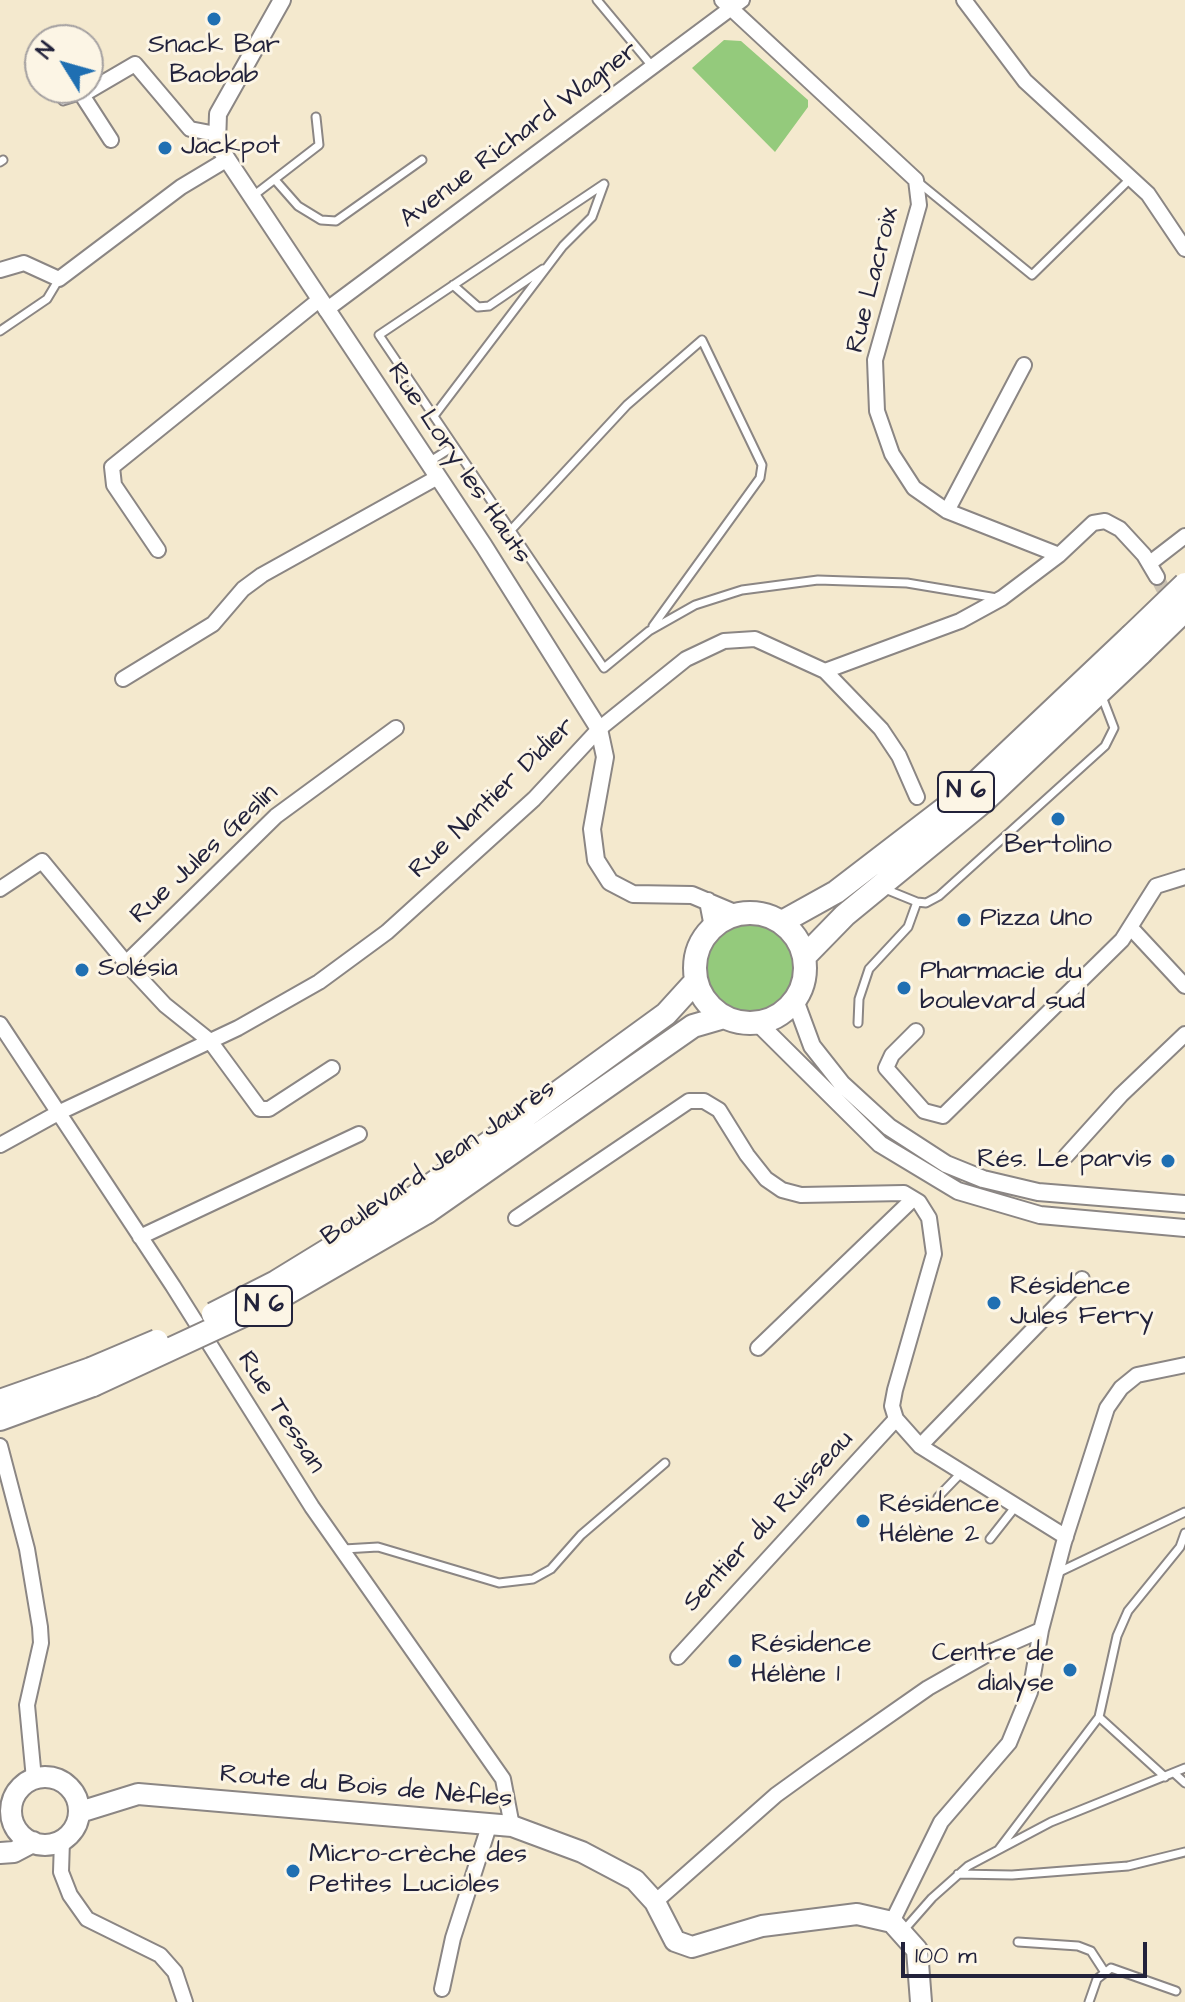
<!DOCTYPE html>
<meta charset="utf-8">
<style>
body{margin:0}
#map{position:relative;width:1185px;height:2002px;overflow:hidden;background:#f4e9ce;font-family:"Architects Daughter",sans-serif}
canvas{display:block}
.north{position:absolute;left:24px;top:24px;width:80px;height:80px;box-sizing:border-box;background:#fcf5e5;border:2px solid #a5a1a1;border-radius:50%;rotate:307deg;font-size:22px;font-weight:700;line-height:32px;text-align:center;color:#22223b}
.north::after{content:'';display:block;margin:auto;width:28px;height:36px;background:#1f6fb2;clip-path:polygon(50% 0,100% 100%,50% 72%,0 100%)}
.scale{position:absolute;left:901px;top:1942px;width:246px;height:36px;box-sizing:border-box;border:4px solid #22223b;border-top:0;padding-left:10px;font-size:24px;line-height:28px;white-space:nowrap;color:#22223b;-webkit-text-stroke:6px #fcf5e5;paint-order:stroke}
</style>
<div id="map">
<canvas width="1185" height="2002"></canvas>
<div class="north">N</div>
<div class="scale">100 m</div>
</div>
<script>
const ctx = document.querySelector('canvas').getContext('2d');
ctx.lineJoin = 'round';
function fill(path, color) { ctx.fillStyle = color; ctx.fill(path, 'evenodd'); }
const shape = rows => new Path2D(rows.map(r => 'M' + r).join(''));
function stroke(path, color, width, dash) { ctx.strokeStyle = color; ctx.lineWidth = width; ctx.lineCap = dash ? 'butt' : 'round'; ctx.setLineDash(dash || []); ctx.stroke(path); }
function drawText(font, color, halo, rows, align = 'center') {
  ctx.font = font + ' "Architects Daughter",sans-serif'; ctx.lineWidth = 6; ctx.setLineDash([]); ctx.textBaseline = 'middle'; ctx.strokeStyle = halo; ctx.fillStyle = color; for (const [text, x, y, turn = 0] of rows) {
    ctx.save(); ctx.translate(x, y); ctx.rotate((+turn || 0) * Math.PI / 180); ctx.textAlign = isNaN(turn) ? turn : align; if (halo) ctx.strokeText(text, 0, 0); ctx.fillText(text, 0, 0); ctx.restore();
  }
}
fill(shape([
 [724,40,741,41,808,100,808,107,775,152,692,68],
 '705 969a45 45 0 1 1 90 0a45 45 0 1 1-90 0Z'
]), '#94ca7c');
stroke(shape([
 [1157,577,1185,632]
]), '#cac1b1', 14, [14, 7]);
const service = shape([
 [597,0,652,66],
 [52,88,63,101,82,95],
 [0,162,3,160],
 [276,181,298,206,321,220,336,221,422,160],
 [918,182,1032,275,1131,178],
 [604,184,379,335,604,668,649,631,695,605,742,590,818,580,907,583,997,598],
 [253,196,319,145,316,117],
 [453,285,478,307,489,306,543,269],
 [0,331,47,299,59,279],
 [434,416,563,246,592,217,604,184],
 [429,462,454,446],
 [511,530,627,405,702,340,762,465,760,478,653,626],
 [885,889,917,902,926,903,939,896,1105,746,1114,728,1101,694],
 [858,1023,859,999,869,969,908,927,917,902],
 [938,1497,962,1472],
 [990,1539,1016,1506],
 [344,1549,378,1547,499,1583,533,1579,551,1569,581,1535,665,1463],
 [1057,1573,1185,1512],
 [1099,1717,1165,1777],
 [1174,1773,1185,1783],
 [999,1849,1099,1717,1117,1636,1128,1611,1180,1547,1185,1533],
 [958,1874,1012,1875,1128,1866,1185,1852],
 [903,1931,932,1898,968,1866,1051,1822,1185,1768],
 [1018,1942,1078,1946,1091,1951,1104,1971],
 [1089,2002,1097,1979,1111,1968,1176,1991]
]);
const minor = shape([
 [722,0,916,180,919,205,875,360,877,411,892,454,914,488,947,511,1059,555],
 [964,0,1025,81,1148,194,1185,249],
 [111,140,82,95,135,64,190,129,216,134],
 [0,270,24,263,59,279,181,187,226,160],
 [326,310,742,0],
 [947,511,1024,365],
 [158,550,114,485,112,467,319,300],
 [1150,563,1185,536],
 [825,671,960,621,1002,598,1059,555,1093,523,1105,521,1120,529,1144,555,1157,577],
 [123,679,213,624,243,589,262,575,438,477],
 [0,889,42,861,126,963,165,1005,210,1041,260,1109,269,1109,332,1068],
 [1131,928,1185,986],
 [126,963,276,816,396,728],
 [0,1024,173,1286,312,1507,503,1779,512,1826],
 [916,1031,892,1055,886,1068,924,1111,943,1116,1122,940,1156,886,1185,877],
 [0,1145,58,1113,238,1028,319,982,387,932,534,799,599,729,686,659,724,641,755,639,825,671,881,729,899,756,917,797],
 [1066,1156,1121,1095,1185,1034],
 [516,1218,689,1101,704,1101,719,1110,747,1155,766,1179,782,1190,801,1195,904,1193,919,1202,929,1218,934,1254,895,1390,892,1406,896,1419,920,1446,1066,1537],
 [140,1237,359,1134],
 [758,1348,913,1199],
 [0,1446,27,1549,40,1627,41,1643,27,1705,34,1779],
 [920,1446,1082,1279],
 [678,1657,896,1419],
 [62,1840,61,1872,70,1895,87,1919,160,1955,175,1972,185,2002],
 [655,1902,776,1795,812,1769,928,1688,993,1651,1041,1630],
 [892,1922,941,1822,1009,1743,1030,1692,1041,1630,1064,1542,1107,1408,1121,1388,1137,1375,1185,1365],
 [442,1989,453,1938,490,1823]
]);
const tertiary = shape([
 [282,0,218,114,217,144,484,546,599,729,605,757,592,829,596,860,610,882,633,894,692,895,737,914],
 [708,901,713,927],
 [795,1000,812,1046,842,1084,889,1127,946,1164,983,1179,1038,1192,1185,1204],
 [758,1023,880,1144,958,1191,1040,1215,1185,1228]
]);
const secondary = shape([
 '11 1811a34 34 0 1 1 68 0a34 34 0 1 1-68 0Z',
 [80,1812,138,1794,512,1826,582,1852,635,1880,655,1902,675,1941,692,1947,762,1926,857,1914,892,1922,917,1950,921,2002],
 [0,1853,14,1852,33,1842]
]);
const primary = shape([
 '695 968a55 55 0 1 1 110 0a55 55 0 1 1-110 0Z',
 [782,922,836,892,965,793,1131,636],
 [804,957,845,915,984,801,1141,653],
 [413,1198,666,1014,696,981],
 [427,1212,693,1026,724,1017],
 [0,1401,91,1369],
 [0,1419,93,1385]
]);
stroke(service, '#8b8684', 11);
stroke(minor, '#8b8684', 18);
stroke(tertiary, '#8b8684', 20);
stroke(secondary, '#8b8684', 24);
stroke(primary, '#8b8684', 26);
stroke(service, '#fff', 7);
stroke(minor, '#fff', 14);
stroke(tertiary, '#fff', 16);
stroke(secondary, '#fff', 20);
stroke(primary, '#fff', 22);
const primaryBridge = shape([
 [1131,636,1185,584],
 [1141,653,1185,610],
 [213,1314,276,1282,413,1198],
 [91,1369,157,1341],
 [93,1385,270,1303,427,1212]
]);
stroke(primaryBridge, '#8b8684', 26, []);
stroke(primaryBridge, '#fff', 22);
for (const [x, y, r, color] of [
 [214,19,8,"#1f6fb2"],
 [165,148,8,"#1f6fb2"],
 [1058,819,8,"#1f6fb2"],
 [964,920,8,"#1f6fb2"],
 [82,970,8,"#1f6fb2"],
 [904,988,8,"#1f6fb2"],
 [1168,1161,8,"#1f6fb2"],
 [994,1303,8,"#1f6fb2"],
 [863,1521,8,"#1f6fb2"],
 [735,1661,8,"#1f6fb2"],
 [1070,1670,8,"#1f6fb2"],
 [293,1871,8,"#1f6fb2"]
]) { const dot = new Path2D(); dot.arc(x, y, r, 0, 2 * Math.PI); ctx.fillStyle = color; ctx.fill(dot); stroke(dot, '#fcf5e5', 3); }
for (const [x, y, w] of [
 [966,792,56],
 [264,1306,56]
]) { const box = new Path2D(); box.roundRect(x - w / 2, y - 20, w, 40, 6); ctx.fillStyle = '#fcf5e5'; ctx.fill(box); stroke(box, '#22223b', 2); }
drawText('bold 24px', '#22223b', null, [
 ["N 6",966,792],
 ["N 6",264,1306]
]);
drawText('26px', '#22223b', '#fcf5e5', [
 ["Snack Bar",214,47,"center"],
 ["Baobab",214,77,"center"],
 ["Jackpot",181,148],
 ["Bertolino",1058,847,"center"],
 ["Pizza Uno",980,920],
 ["Solésia",98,970],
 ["Pharmacie du",920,973],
 ["boulevard sud",920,1003],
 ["Rés. Le parvis",1152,1161,"right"],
 ["Résidence",1010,1288],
 ["Jules Ferry",1010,1318],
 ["Résidence",879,1506],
 ["Hélène 2",879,1536],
 ["Résidence",751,1646],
 ["Hélène 1",751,1676],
 ["Centre de",1054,1655,"right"],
 ["dialyse",1054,1685,"right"],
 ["Micro-crèche des",309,1856],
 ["Petites Lucioles",309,1886]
], 'left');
drawText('26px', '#22223b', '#fcf5e5', [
 ["Avenue Richard Wagner",520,136,-37],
 ["Rue Lacroix",874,280,-76],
 ["Rue Lory les Hauts",458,464,56],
 ["Rue Nantier Didier",493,799,-44],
 ["Rue Jules Geslin",205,855,-43],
 ["Boulevard Jean Jaurès",439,1164,-34],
 ["Rue Tessan",280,1413,57],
 ["Sentier du Ruisseau",769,1522,-47],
 ["Route du Bois de Nèfles",366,1788,5]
]);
</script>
